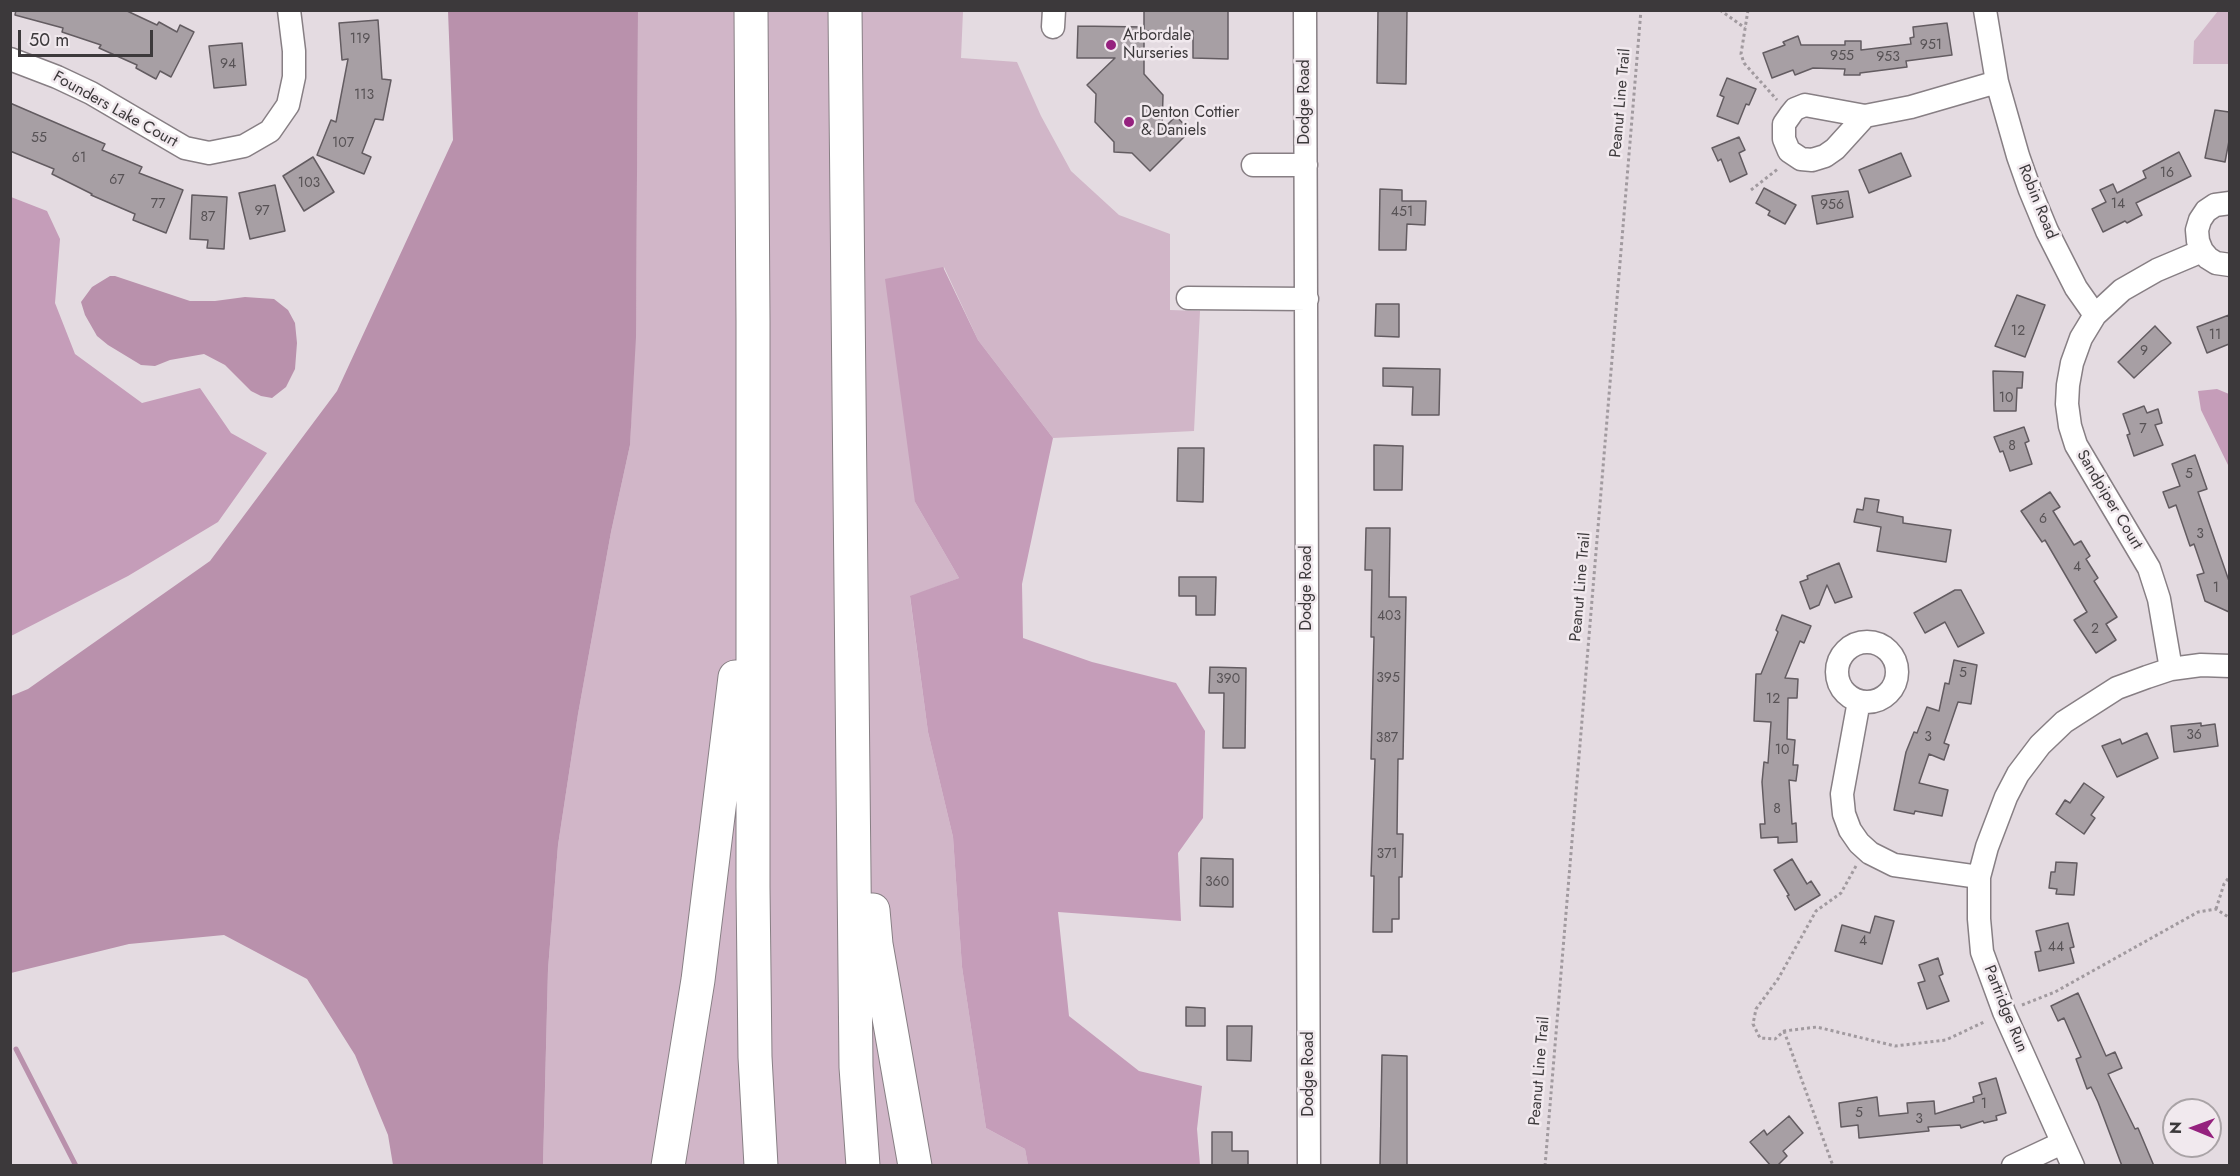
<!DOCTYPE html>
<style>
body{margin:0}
#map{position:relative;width:2240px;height:1176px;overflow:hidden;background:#e4dbe1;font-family:Jost,sans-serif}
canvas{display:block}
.frame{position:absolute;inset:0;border:12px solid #3c393b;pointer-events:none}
.north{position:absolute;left:2162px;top:1098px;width:60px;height:60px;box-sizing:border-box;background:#f1e9ee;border:2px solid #a9a3a6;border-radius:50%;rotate:271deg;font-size:16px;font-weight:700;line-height:24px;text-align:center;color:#3c393b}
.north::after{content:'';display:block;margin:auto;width:21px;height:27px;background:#95217e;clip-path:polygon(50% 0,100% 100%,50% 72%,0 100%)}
.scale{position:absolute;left:18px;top:30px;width:135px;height:27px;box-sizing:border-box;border:3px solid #3c393b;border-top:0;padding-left:8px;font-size:18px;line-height:21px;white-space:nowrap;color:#3c393b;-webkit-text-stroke:4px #f1e9ee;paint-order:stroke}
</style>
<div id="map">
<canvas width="2240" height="1176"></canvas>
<div class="frame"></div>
<div class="north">N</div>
<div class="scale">50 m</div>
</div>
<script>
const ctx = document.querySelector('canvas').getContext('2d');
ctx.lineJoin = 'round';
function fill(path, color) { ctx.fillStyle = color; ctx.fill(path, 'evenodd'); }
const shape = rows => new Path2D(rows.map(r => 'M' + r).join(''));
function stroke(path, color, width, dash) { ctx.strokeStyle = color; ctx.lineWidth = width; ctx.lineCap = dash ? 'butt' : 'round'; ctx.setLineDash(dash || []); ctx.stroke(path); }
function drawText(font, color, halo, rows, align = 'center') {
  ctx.font = font + ' Jost,sans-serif'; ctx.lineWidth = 5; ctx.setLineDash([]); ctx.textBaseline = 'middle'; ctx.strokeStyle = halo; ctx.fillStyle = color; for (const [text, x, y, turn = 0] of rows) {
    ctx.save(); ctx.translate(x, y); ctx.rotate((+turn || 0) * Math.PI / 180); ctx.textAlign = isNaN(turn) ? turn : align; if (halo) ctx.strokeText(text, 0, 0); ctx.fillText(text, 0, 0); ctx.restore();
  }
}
fill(shape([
 [638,11,963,11,961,58,1017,62,1041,116,1071,171,1119,215,1170,234,1170,310,1200,311,1194,431,1053,438,978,340,944,267,915,502,959,578,910,597,928,732,953,837,962,967,986,1128,1025,1149,1028,1165,543,1166,548,969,558,845,578,714,611,532,630,445,636,317],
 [2218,11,2229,11,2229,64,2193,64,2194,41]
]), '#d1b6c8');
fill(shape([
 [11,197,47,211,60,239,55,303,75,354,142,403,200,388,231,433,267,453,218,522,128,576,11,636],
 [943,267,978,340,1053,438,1022,584,1023,638,1092,662,1176,683,1205,731,1203,818,1178,853,1181,921,1058,912,1069,1016,1139,1071,1202,1086,1197,1129,1200,1165,1028,1165,1025,1149,986,1128,962,967,953,837,928,732,910,596,959,578,915,502,885,279],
 [2217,389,2229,394,2229,467,2201,410,2198,391]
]), '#c59db9');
fill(shape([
 [448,11,638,11,636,337,630,445,611,532,578,714,558,845,548,969,543,1165,393,1165,388,1135,355,1055,307,979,224,935,129,944,11,973,11,696,28,689,210,561,337,391,453,140],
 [110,276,115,276,190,301,215,301,245,297,274,299,288,310,295,323,297,343,295,369,286,387,272,398,261,396,251,391,225,365,204,354,170,360,155,366,141,365,108,345,97,336,85,315,81,302,92,287]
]), '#b991ac');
stroke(shape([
 [16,1049,76,1166]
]), '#b991ac', 5);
const building = shape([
 [16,10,125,10,157,25,159,22,177,32,180,25,194,32,171,77,160,71,156,79,136,68,137,65,99,48,101,45,62,32,63,28,15,15,16,10],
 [1144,10,1228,10,1228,59,1193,58,1193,31,1144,31,1144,10],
 [1378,10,1407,10,1406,84,1377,83,1378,10],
 [378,20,382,79,391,80,383,120,375,119,362,153,371,157,364,174,317,155,331,120,336,122,348,59,342,60,339,23,378,20],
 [1947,23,1952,55,1906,61,1907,67,1860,73,1860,75,1844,75,1845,69,1813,68,1795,75,1793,70,1772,78,1763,53,1785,45,1783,42,1798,36,1801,45,1845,45,1845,41,1861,41,1861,50,1911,44,1910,38,1914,37,1913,27,1947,23],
 [1078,26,1144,27,1144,74,1163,95,1162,130,1176,116,1190,131,1150,171,1132,153,1114,152,1114,142,1095,122,1096,94,1087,85,1115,58,1077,58,1078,26],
 [242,43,246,85,214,88,209,46,242,43],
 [1727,78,1756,89,1749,105,1746,104,1738,124,1717,116,1724,97,1720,95,1727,78],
 [10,103,105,144,102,150,142,167,139,173,183,190,166,233,133,220,135,214,91,195,92,194,52,174,54,169,10,151,10,103],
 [2215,110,2229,112,2229,141,2225,162,2205,158,2215,110],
 [1739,137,1745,150,1739,153,1747,174,1730,182,1721,159,1718,161,1712,148,1739,137],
 [2179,152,2191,176,2136,203,2142,215,2127,223,2125,221,2103,232,2092,209,2106,202,2100,190,2113,184,2117,193,2146,178,2143,171,2179,152],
 [1901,153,1911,176,1869,193,1859,170,1901,153],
 [313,157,334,192,304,211,283,176,313,157],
 [275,185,285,231,250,239,239,193,275,185],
 [1764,188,1796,205,1785,224,1768,215,1770,211,1756,203,1764,188],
 [1380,189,1402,190,1402,201,1426,201,1425,225,1407,224,1406,250,1379,250,1380,189],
 [1848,191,1853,217,1817,224,1812,196,1848,191],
 [192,195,227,197,224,249,207,248,208,240,190,239,192,195],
 [2017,295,2045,305,2025,357,1995,346,2017,295],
 [1376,304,1399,304,1399,337,1375,336,1376,304],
 [2229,315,2229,344,2207,353,2197,327,2229,315],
 [2155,326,2171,343,2134,378,2118,362,2155,326],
 [1383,368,1440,369,1439,415,1412,415,1413,387,1383,386,1383,368],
 [1993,371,2023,372,2022,388,2017,388,2016,411,1994,411,1993,371],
 [2144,406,2147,413,2158,409,2162,423,2155,425,2163,445,2134,456,2127,435,2130,434,2123,414,2144,406],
 [2024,427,2029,441,2025,443,2032,464,2010,471,2003,451,2000,452,1994,437,2024,427],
 [1374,445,1403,446,1402,490,1374,490,1374,445],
 [1178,448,1204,448,1203,502,1177,501,1178,448],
 [2195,455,2207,489,2198,492,2229,581,2229,612,2205,601,2197,575,2204,573,2194,544,2190,546,2176,505,2169,508,2163,492,2180,486,2172,464,2195,455],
 [2050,492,2060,507,2053,511,2074,545,2081,541,2090,556,2086,559,2098,578,2094,581,2117,617,2106,624,2116,640,2096,653,2074,620,2087,612,2045,540,2042,542,2021,511,2050,492],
 [1865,498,1879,500,1877,512,1903,517,1903,523,1951,530,1946,562,1877,551,1881,527,1854,522,1857,509,1863,510,1865,498],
 [1366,528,1390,528,1389,597,1406,597,1403,759,1398,759,1397,834,1403,834,1402,877,1399,877,1399,919,1392,919,1392,932,1373,932,1374,876,1371,876,1375,759,1371,759,1374,637,1371,637,1372,570,1365,570,1366,528],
 [1839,563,1852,597,1835,603,1827,585,1819,605,1810,609,1800,582,1808,579,1807,576,1839,563],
 [1179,577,1216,577,1215,615,1196,615,1196,596,1179,596,1179,577],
 [1955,590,1961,590,1984,633,1958,647,1945,622,1925,633,1914,613,1955,590],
 [1782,615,1811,626,1804,643,1800,641,1785,678,1798,679,1797,698,1788,698,1787,739,1795,740,1793,765,1798,765,1796,781,1789,780,1792,824,1796,823,1797,842,1778,843,1778,837,1761,838,1760,824,1765,824,1762,782,1764,762,1768,763,1771,722,1754,721,1756,674,1761,674,1778,632,1776,630,1782,615],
 [1954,660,1977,665,1971,704,1958,702,1944,743,1949,745,1944,760,1929,754,1919,783,1948,790,1942,816,1915,811,1914,814,1894,810,1906,752,1914,732,1917,733,1927,707,1939,711,1945,683,1949,684,1954,660],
 [1210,667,1246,668,1245,748,1223,748,1224,693,1209,693,1210,667],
 [2201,723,2201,726,2215,724,2218,746,2174,752,2171,726,2201,723],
 [2147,733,2158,758,2117,777,2102,746,2120,739,2122,744,2147,733],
 [2084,783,2104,797,2091,815,2095,818,2084,834,2056,814,2065,800,2070,803,2084,783],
 [1201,858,1233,859,1233,907,1200,906,1201,858],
 [1792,859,1807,884,1811,881,1820,895,1795,910,1787,896,1789,895,1774,870,1792,859],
 [2056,862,2077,863,2074,895,2056,894,2057,889,2049,888,2051,872,2055,872,2056,862],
 [1875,916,1894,921,1882,964,1835,951,1842,925,1870,933,1875,916],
 [2068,923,2074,947,2070,948,2074,963,2039,971,2035,952,2041,951,2036,931,2068,923],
 [1938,958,1943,974,1939,976,1949,1001,1927,1009,1918,983,1925,981,1919,965,1938,958],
 [2078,993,2106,1056,2115,1052,2122,1068,2108,1074,2135,1129,2138,1128,2154,1166,2122,1166,2098,1102,2091,1087,2087,1089,2076,1059,2081,1057,2064,1018,2058,1021,2051,1006,2078,993],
 [1186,1007,1205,1008,1205,1026,1186,1026,1186,1007],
 [1227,1026,1252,1026,1251,1061,1227,1060,1227,1026],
 [1382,1055,1407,1056,1407,1166,1380,1166,1382,1055],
 [1996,1078,2006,1113,1996,1116,1997,1120,1984,1123,1983,1121,1961,1128,1960,1125,1928,1127,1929,1131,1859,1138,1858,1125,1841,1127,1839,1103,1877,1097,1879,1116,1908,1113,1907,1103,1934,1101,1935,1114,1974,1102,1973,1097,1982,1094,1979,1083,1996,1078],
 [1789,1116,1803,1133,1783,1151,1787,1156,1777,1166,1771,1166,1750,1142,1764,1130,1767,1135,1789,1116],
 [1212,1132,1232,1132,1232,1151,1248,1151,1248,1166,1212,1166,1212,1132]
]);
fill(building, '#a79fa4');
stroke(building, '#635c61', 1.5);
const minor = shape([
 [1305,10,1309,1166],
 [1985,10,1997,82,2018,156,2030,190,2047,231,2076,288,2095,315],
 [1053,27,1054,10],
 [10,59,57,77,91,93,185,148,209,153,244,146,270,131,288,105,294,77,294,51,289,10],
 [1865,116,1835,149,1825,156,1812,160,1801,159,1789,151,1784,139,1784,124,1791,114,1795,109,1805,105,1865,116,1911,107,1997,82],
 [1253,165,1306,165],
 [2230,203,2215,205,2206,211,2200,220,2197,230,2198,241,2202,251,2208,258,2216,263,2230,265],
 [1188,298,1307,299],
 '1837 672a30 30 0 1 1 60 0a30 30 0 1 1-60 0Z',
 [2171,669,2159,599,2149,568,2076,445,2070,426,2067,404,2068,385,2072,363,2081,338,2095,315,2122,290,2157,270,2202,251],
 [1859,701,1842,794,1844,814,1850,830,1859,843,1870,853,1894,865,1979,877],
 [2013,1166,2062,1143],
 [2073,1166,2004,1012,1982,952,1979,919,1979,877,1987,847,2006,797,2018,774,2040,745,2064,722,2117,688,2147,677,2171,669,2201,665,2230,666]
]);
const highway = shape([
 [751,10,753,322,753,887,755,1057,761,1166],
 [845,10,856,1067,863,1166],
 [873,910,876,944,915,1166],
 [668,1166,698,980,735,677]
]);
stroke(minor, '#877f84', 25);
stroke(highway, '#877f84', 35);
stroke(shape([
 [1720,10,1745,28],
 [1748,10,1741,54,1744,63,1777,100],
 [1751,190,1779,168],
 [1856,866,1841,893,1816,911,1778,979,1756,1009,1753,1024,1760,1038,1775,1039,1784,1031,1817,1027,1895,1046,1946,1040,1986,1021],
 [2216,909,2224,884,2230,876],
 [2022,1005,2055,992,2198,912,2216,909,2230,918],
 [1784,1031,1833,1166],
 [1545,1166,1641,10]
]), '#a19a9f', 3, [3, 3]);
stroke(minor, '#fff', 22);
stroke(highway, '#fff', 33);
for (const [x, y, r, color] of [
 [1111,45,6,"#95217e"],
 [1129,122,6,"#95217e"]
]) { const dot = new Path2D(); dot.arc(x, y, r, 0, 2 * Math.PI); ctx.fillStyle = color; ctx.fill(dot); stroke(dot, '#f1e9ee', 2); }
drawText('14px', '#575255', null, [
 ["119",360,40],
 ["951",1931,46],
 ["955",1842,57],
 ["953",1888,58],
 ["94",228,65],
 ["113",364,96],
 ["55",39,139],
 ["107",343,144],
 ["61",79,159],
 ["16",2167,174],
 ["67",117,181],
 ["103",309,184],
 ["77",158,205],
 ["14",2118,205],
 ["956",1832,206],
 ["97",262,212],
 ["451",1402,213],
 ["87",208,218],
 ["12",2018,332],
 ["11",2215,336],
 ["9",2144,352],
 ["10",2006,399],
 ["7",2143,430],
 ["8",2012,447],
 ["5",2189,475],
 ["6",2043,520],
 ["3",2200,535],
 ["4",2077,568],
 ["1",2216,589],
 ["403",1389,617],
 ["2",2095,630],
 ["5",1963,674],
 ["395",1388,679],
 ["390",1228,680],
 ["12",1773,700],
 ["36",2194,736],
 ["3",1928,738],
 ["387",1387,739],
 ["10",1782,751],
 ["8",1777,810],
 ["371",1387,855],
 ["360",1217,883],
 ["4",1863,942],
 ["44",2056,948],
 ["1",1984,1105],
 ["5",1859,1114],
 ["3",1919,1120]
]);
drawText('16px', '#3c393b', '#f1e9ee', [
 ["Arbordale",1123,36],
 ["Nurseries",1123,54],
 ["Denton Cottier",1141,113],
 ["& Daniels",1141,131]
], 'left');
drawText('16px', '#3c393b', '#f1e9ee', [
 ["Dodge Road",1305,102,-90],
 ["Peanut Line Trail",1621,103,-85],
 ["Founders Lake Court",115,110,29],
 ["Robin Road",2037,202,68],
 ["Sandpiper Court",2109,500,59],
 ["Peanut Line Trail",1581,587,-85],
 ["Dodge Road",1307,588,-90],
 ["Partridge Run",2005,1009,68],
 ["Peanut Line Trail",1540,1071,-85],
 ["Dodge Road",1309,1074,-90]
]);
</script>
